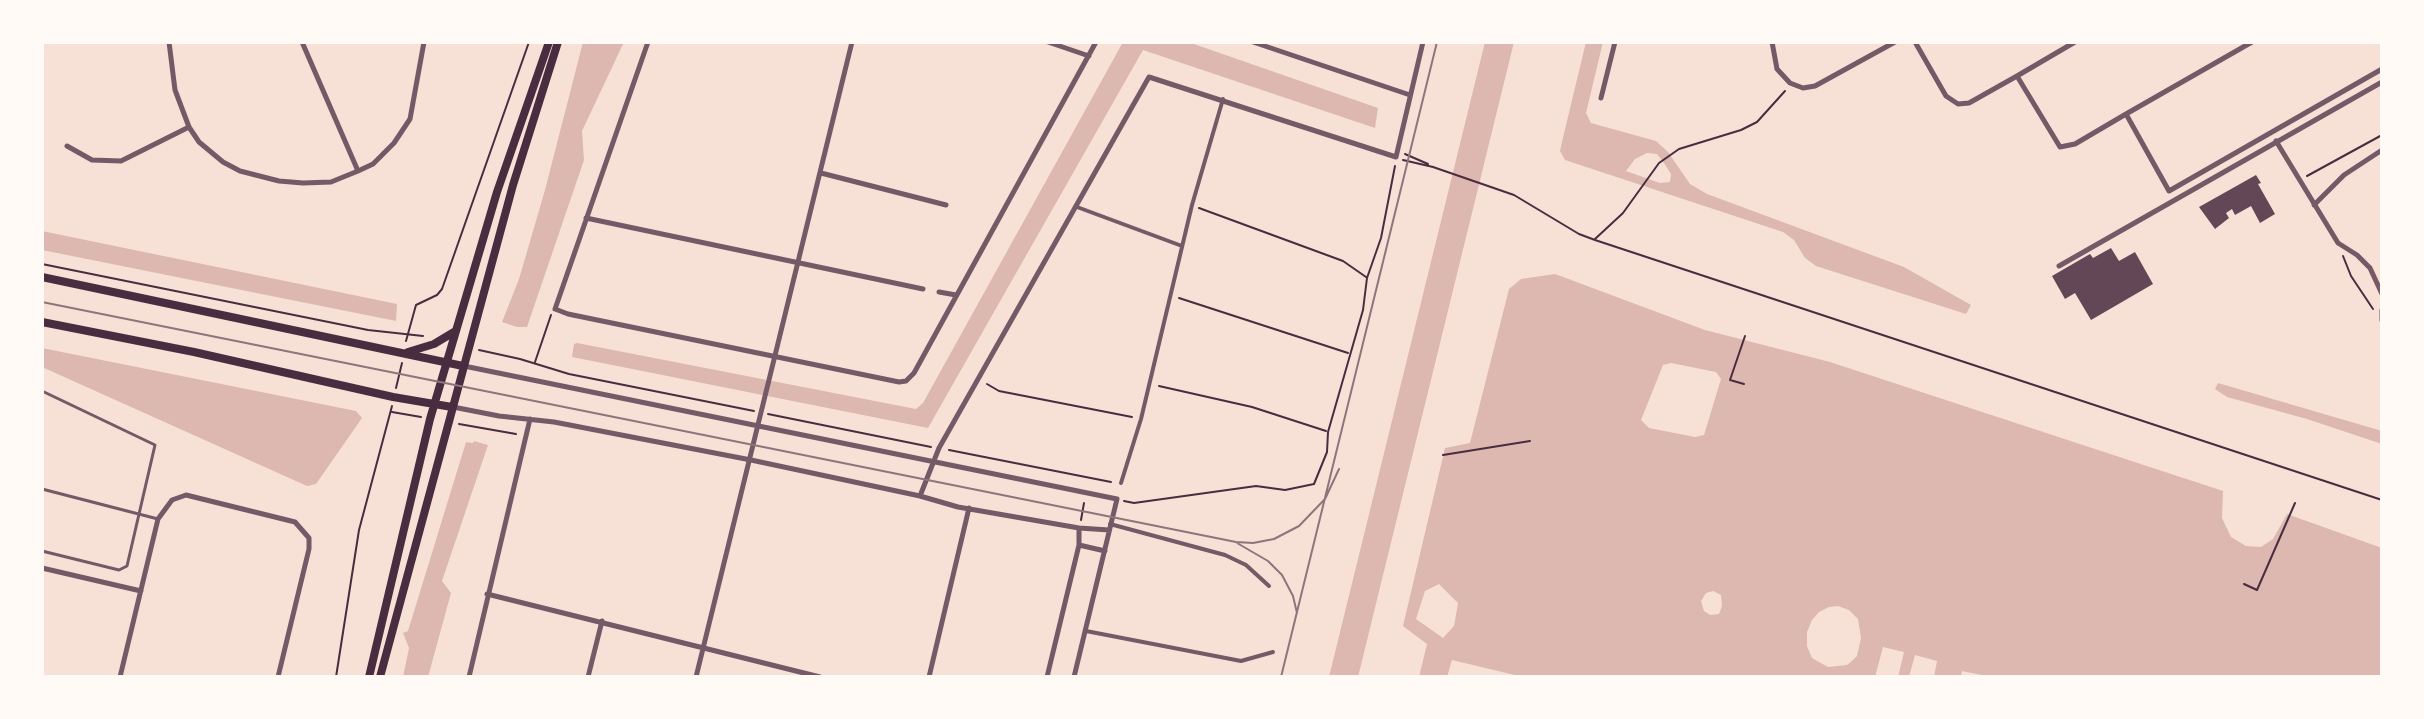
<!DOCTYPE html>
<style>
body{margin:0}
#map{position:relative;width:2424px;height:719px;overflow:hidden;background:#f7e1d7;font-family:Arial,sans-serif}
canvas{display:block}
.frame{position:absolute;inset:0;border:44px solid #fffaf5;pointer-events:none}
</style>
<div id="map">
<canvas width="2424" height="719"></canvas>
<div class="frame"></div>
</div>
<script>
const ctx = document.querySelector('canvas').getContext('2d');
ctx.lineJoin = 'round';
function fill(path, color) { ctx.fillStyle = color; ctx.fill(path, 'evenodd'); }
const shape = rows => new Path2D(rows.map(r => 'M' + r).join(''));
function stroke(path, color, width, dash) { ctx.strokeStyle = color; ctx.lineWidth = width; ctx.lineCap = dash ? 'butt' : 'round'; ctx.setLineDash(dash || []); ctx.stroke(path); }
fill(shape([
 [583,42,624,42,582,131,584,160,527,327,517,327,502,322,519,279,545,190],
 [1123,42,1191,43,1378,108,1375,128,1143,50,928,428,572,357,574,344,577,343,916,409,923,403],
 [1485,42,1514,42,1358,677,1329,677],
 [1586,42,1603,42,1586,113,1591,123,1656,141,1668,152,1690,184,1707,194,1904,267,1971,305,1966,314,1816,266,1805,258,1794,240,1783,232,1565,160,1560,151,1561,146],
 [1647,153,1657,154,1664,163,1671,174,1670,182,1660,183,1626,171,1635,159],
 [42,231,397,304,396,321,42,250],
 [1555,274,1705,330,1830,362,2223,491,2222,518,2231,537,2246,546,2261,547,2273,539,2287,514,2382,548,2382,677,1991,677,1962,671,1961,677,1934,677,1937,661,1915,655,1909,677,1898,677,1904,652,1883,647,1875,677,1523,677,1452,660,1447,677,1419,677,1427,644,1403,626,1445,448,1470,443,1509,289,1521,279],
 [1671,363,1716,372,1721,379,1704,435,1695,437,1649,428,1641,420,1663,365],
 [1439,584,1458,603,1454,626,1443,638,1416,619,1425,591],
 [1713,591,1721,595,1722,606,1719,614,1710,615,1704,611,1701,601,1706,593],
 [1838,606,1849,610,1858,619,1861,638,1857,656,1852,661,1847,665,1828,667,1812,658,1807,646,1807,632,1812,620,1819,612,1829,607],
 [42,348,356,411,362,418,316,484,307,486,42,367],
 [2218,383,2382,431,2382,444,2307,419,2227,397,2215,389],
 [474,441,488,445,442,581,451,593,428,677,403,677,409,648,403,633,408,631,466,442,473,443]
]), '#dcb8b0');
fill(shape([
 [2256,175,2261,183,2258,184,2275,214,2260,223,2251,206,2235,215,2232,209,2226,213,2229,218,2215,229,2199,207],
 [2111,248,2119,261,2135,252,2153,284,2091,320,2075,293,2065,299,2052,276,2090,254,2093,258]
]), '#644757');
stroke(shape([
 [1405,154,1428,164],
 [1403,160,1433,167,1514,195,1579,234,1595,240,2382,500],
 [2307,176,2382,135],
 [1199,208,1343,261,1366,277],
 [1595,239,1623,213,1659,163,1679,149,1741,130,1757,122,1785,91],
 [2343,256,2351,276,2373,309],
 [42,264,368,330,423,336],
 [1179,298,1348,353],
 [406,341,416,305,437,295,442,289,529,42],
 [479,350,520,359,569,374,754,411],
 [535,362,551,315],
 [987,384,999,391,1132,417],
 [1744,384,1730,380,1745,336],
 [1159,386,1252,407,1326,431],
 [396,388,402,363],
 [392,412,421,417],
 [768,414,931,447],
 [459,424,516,434],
 [949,450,1111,482],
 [1443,455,1530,441],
 [1124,501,1134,503,1256,486,1285,490,1314,484,1327,452,1328,432,1363,310,1367,278,1381,238,1395,166],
 [1081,520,1084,503],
 [2244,584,2257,590,2295,503],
 [336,677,359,530,392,406]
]), '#4a2c40', 2);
stroke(shape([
 [42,391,155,445,127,566,119,570,42,551],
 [42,489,158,519]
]), '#755966', 3);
stroke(shape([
 [1077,207,1182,246],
 [1121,483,1141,419,1192,205,1223,99],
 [1110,524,1225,555,1246,565,1269,586],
 [1086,631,1241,661,1273,652]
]), '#755966', 4);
stroke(shape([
 [169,42,175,90,189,127,199,142,223,162,240,171,279,181,303,183,331,182,358,171,373,164,394,143,410,119,424,42],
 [302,42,358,171],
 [648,42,555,309,568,314,899,382,906,381,914,373,1096,42],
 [1048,42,1089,56],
 [1253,42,1410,95],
 [1772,42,1777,69,1790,83,1803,88,1815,86,1895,42],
 [1915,42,1946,96,1958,104,1969,103,2017,76,2060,147,2075,144,2126,114,2169,191,2382,69],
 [2017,76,2075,42],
 [1601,98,1615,42],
 [2126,114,2252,42],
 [2276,141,2338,243,2357,255,2370,268,2382,294],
 [67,146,92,160,121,161,189,127],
 [821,173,946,205],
 [2314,205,2344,175,2382,150],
 [586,218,923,289],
 [2059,266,2382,82],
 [939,292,956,295],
 [2382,310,2382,320],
 [464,366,1117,499,1074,677],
 [453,407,499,416,554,422,751,460,920,496,958,507,1079,528,1109,530],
 [920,496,939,448,1149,77,1396,157,1423,42],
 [1079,545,1105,551],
 [42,568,141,591],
 [487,594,820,677],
 [120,677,158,519,172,500,186,495,295,522,309,538,309,549,278,677],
 [469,677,530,419],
 [588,677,602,621],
 [696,677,852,42],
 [929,677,969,508],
 [1047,677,1079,545,1079,528]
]), '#755966', 5);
stroke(shape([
 [42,277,463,366],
 [42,322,194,352,393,397,452,407],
 [408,352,434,344,454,332],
 [369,677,430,419,497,192,549,42],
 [380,677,513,185,558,42]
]), '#4a2c40', 8);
stroke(shape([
 [42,302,1236,542,1253,543,1274,539,1299,526,1325,499,1339,469],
 [1237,543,1268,561,1282,575,1293,596,1297,613],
 [1281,677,1437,42]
]), '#8f747c', 2);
</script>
